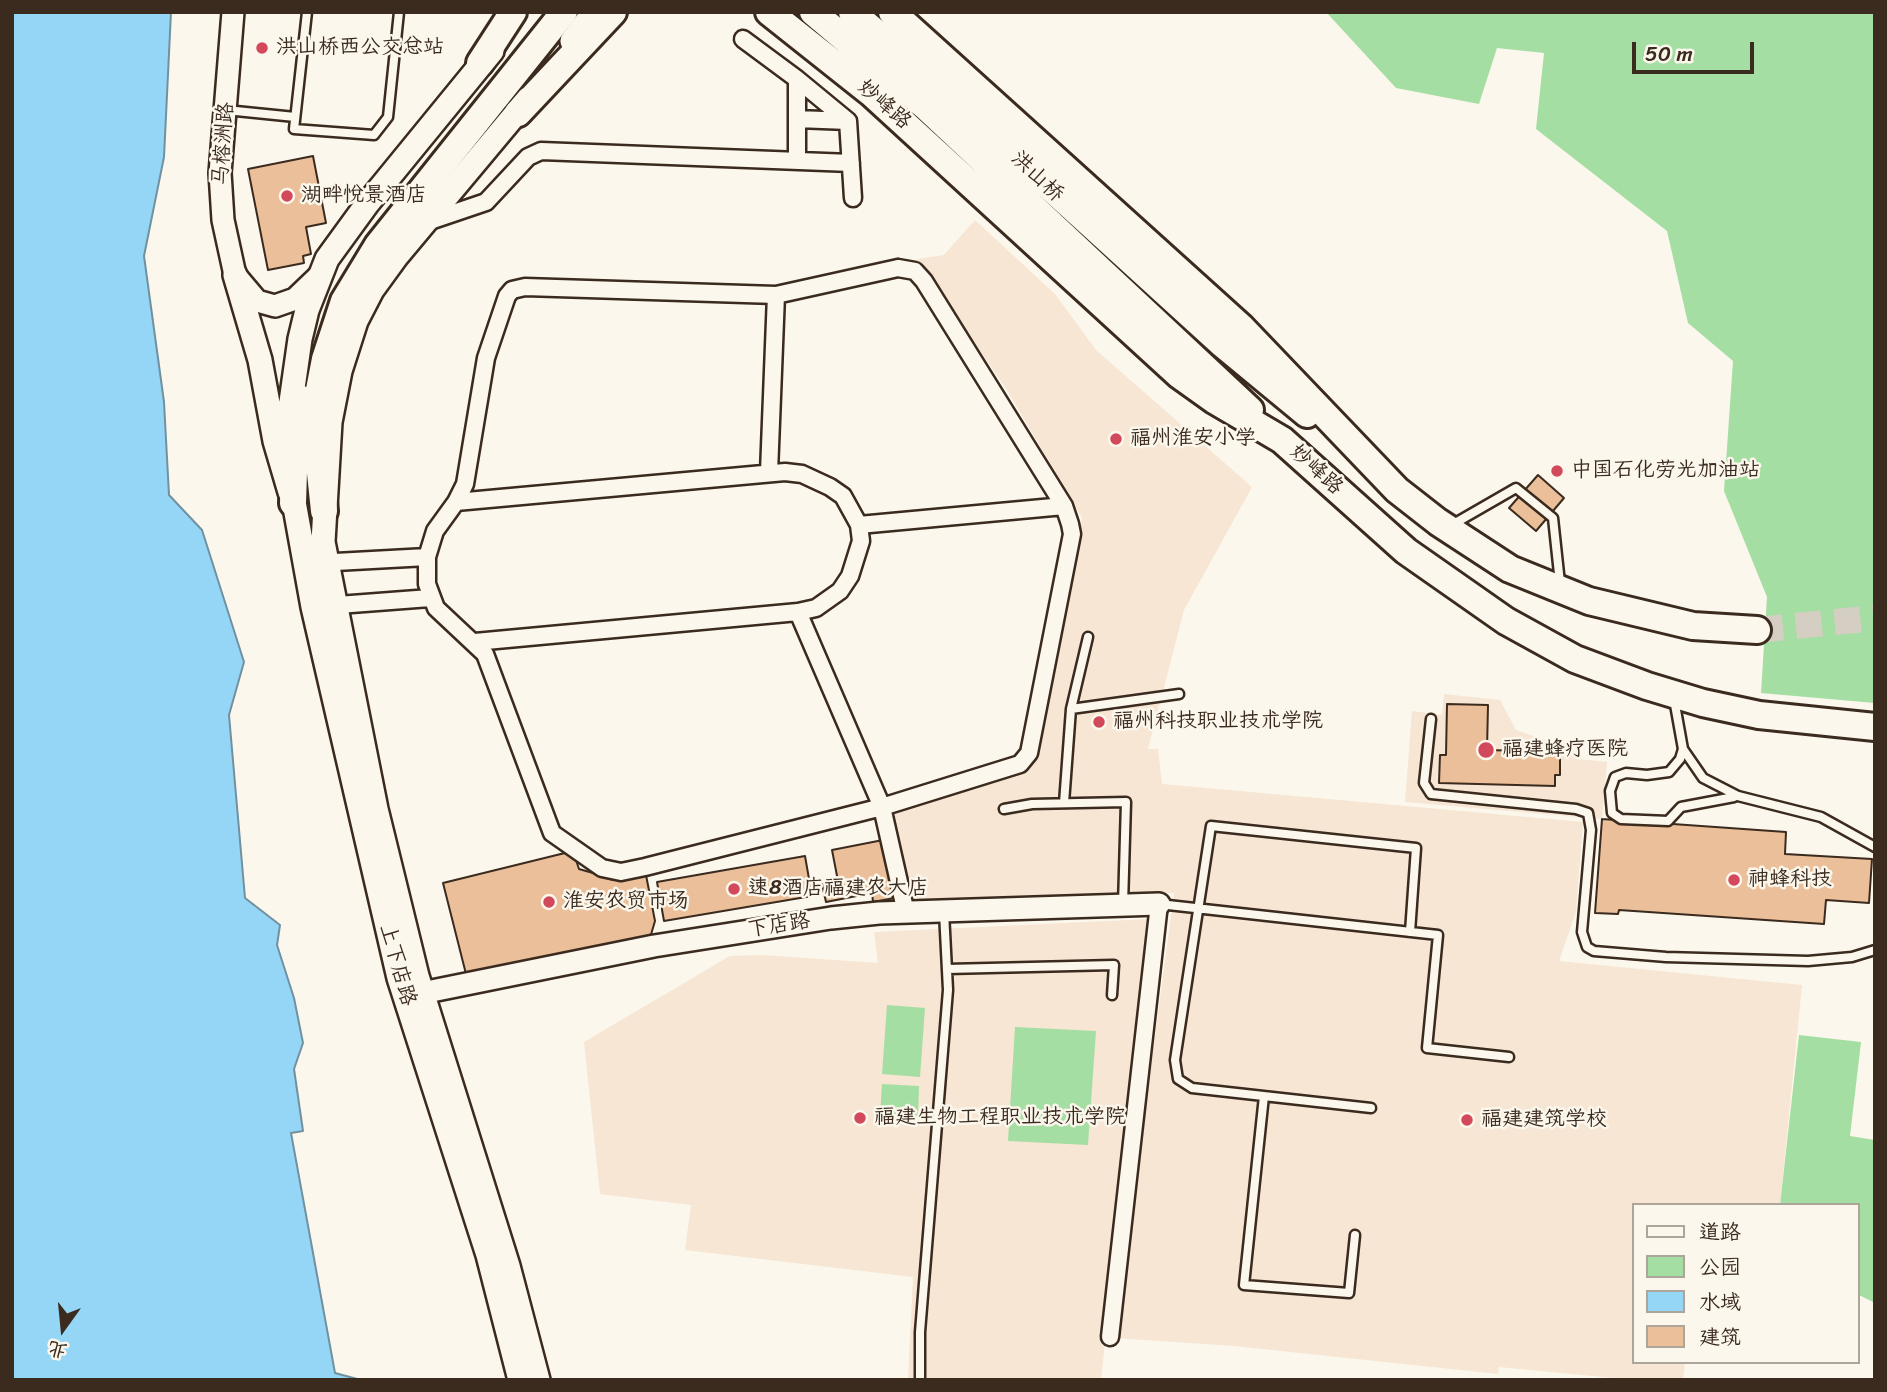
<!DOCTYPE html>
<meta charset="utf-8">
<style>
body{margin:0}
#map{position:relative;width:1887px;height:1392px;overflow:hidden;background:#fbf7ec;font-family:Sriracha,"LXGW WenKai TC",sans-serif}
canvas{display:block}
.frame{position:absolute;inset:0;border:14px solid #3b2a1e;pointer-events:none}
.legend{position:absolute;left:1632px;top:1203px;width:228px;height:161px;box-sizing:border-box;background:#fbf7ec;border:2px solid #aea59a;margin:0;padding:9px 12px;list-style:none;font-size:21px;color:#3b2a1e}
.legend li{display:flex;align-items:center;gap:14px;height:35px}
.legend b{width:35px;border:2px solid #aea59a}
.north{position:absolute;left:28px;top:1294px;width:70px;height:70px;-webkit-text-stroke:5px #fbf7ec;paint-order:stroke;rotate:195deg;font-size:19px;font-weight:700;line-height:28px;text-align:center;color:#3b2a1e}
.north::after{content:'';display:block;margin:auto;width:24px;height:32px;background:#3b2a1e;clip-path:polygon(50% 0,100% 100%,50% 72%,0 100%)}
.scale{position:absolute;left:1632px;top:42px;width:122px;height:32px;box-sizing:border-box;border:4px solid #3b2a1e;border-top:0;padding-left:9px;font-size:21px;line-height:24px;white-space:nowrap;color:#3b2a1e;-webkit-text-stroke:5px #fbf7ec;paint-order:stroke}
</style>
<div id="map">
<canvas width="1887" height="1392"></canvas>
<div class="frame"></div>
<ul class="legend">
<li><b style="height:9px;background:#fbf7ec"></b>道路</li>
<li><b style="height:19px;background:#a5dea3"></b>公园</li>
<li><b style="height:19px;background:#95d5f6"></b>水域</li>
<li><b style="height:19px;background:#eabf9a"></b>建筑</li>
</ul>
<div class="north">北</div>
<div class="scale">50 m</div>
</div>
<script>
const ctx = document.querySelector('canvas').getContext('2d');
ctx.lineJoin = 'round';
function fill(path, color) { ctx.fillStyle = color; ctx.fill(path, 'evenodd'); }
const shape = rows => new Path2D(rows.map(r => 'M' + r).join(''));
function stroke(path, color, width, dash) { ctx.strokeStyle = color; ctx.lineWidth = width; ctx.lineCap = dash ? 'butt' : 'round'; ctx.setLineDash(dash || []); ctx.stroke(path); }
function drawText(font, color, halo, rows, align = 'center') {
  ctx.font = font + ' Sriracha,"LXGW WenKai TC",sans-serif'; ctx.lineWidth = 5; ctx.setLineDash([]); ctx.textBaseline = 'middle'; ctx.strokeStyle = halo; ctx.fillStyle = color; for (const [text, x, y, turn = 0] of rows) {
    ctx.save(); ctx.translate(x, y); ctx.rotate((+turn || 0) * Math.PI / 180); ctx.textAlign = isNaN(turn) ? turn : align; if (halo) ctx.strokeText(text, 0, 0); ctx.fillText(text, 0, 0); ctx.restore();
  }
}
fill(shape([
 [975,220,1055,294,1096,350,1252,487,1184,610,1148,749,1158,749,1162,784,1583,822,1576,912,1559,961,1802,985,1780,1205,1633,1205,1633,1362,1685,1362,1683,1380,1634,1380,1499,1367,1498,1374,1234,1346,1115,1338,1174,893,911,903,891,815,1035,761,1082,518,1007,390,917,259,944,255],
 [1444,694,1500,700,1516,730,1545,740,1579,759,1607,762,1602,819,1405,802,1412,711,1442,715],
 [1150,919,1101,1380,908,1380,913,1277,685,1250,691,1205,600,1194,584,1042,730,956,762,955,878,963,874,932]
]), '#f6e6d3');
fill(shape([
 [1326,12,1875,12,1875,703,1761,693,1767,597,1724,491,1733,361,1688,323,1667,231,1536,129,1544,53,1497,48,1479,104,1396,88],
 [887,1005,925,1008,920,1077,882,1074],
 [1015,1027,1096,1031,1088,1145,1008,1141],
 [1799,1035,1861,1042,1850,1136,1875,1140,1875,1303,1857,1294,1857,1205,1780,1205],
 [882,1084,919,1086,918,1118,880,1115]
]), '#a5dea3');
const water = shape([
 [12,12,171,12,164,157,144,256,164,402,169,495,202,530,244,662,229,715,245,898,280,925,277,945,294,998,303,1043,294,1069,303,1131,291,1133,335,1373,361,1380,12,1380,12,12]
]);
fill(water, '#95d5f6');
stroke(water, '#7191a0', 2);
const building = shape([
 [313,156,326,223,306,227,311,254,303,256,304,263,268,270,248,169,313,156],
 [1538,475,1564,498,1536,531,1509,508,1538,475],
 [1447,704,1488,705,1487,750,1560,752,1560,775,1555,775,1555,786,1439,783,1440,755,1446,755,1447,704],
 [1602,819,1786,832,1785,854,1872,859,1869,903,1826,900,1824,924,1619,910,1618,914,1595,913,1602,819],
 [883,840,895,898,873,902,872,893,826,902,822,884,838,881,832,850,883,840],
 [573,851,579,869,600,875,613,880,646,875,655,921,650,938,466,974,443,883,573,851],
 [805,856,812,896,664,921,657,882,805,856]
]);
fill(building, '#eabf9a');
stroke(building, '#3b2a1e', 2);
stroke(shape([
 [1757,630,1875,618]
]), '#d5cec3', 26, [26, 13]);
const service = shape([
 [307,12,294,129,374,135,388,117,399,12],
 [226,110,295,117],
 [1450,526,1516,488,1553,518,1560,583],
 [1674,699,1683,749,1703,778,1738,796,1821,817,1875,847],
 [1071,709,1179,694],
 [1431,719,1424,783,1431,794,1576,809,1588,813,1591,830,1582,932,1587,947,1594,951,1666,957,1808,961,1852,957,1875,950],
 [1683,749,1680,759,1669,772,1647,775,1626,773,1615,777,1610,791,1612,813,1621,819,1668,821,1681,807,1734,797],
 [1064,803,1071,709,1088,637],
 [1004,809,1032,804,1126,802,1123,905],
 [1159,904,1438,935,1427,1048,1509,1057],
 [947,969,1114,965,1112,995],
 [1264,1096,1244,1285,1349,1293,1355,1235],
 [1371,1108,1192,1088,1178,1079,1175,1060,1211,826,1416,848,1410,932],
 [920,1380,920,1332,948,990,944,912]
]);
const minor = shape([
 [743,39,797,79,797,161],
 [797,79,848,121],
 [797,119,848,121,853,198],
 [427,222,486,202,528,157,541,151,851,163],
 [898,268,915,271,924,281,1064,506,1070,524,1072,534,1029,753,1020,764,882,807,645,867,621,872,602,868,552,833,485,654,436,608,427,584,427,557,435,531,456,502,465,484,486,358,507,296,512,290,525,287,776,295,898,268],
 [769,472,776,295],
 [456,502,785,472,802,474,830,487,843,496,859,525,861,541,850,576,840,591,816,608,798,612,475,642],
 [859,525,1064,506],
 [317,563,427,557],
 [325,606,430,598],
 [798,612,882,807,906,913],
 [1110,1337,1159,904]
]);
const tertiary = shape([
 [233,12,220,173,223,220,235,275,257,301,275,306,295,299,319,276],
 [407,996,654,946,831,918,879,913,1159,904]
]);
const secondary = shape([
 [572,41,594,12],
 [528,99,396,257,372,290,356,321,340,371,330,422,323,542,376,809,417,976,508,1266,538,1380],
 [235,275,260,360,275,441,290,492],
 [288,423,300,339,307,310,327,259,367,204,492,51],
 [291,485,313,607,399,978,488,1255,520,1380]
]);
const primary = shape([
 [769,12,871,93,1179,375,1214,400,1282,440,1406,551,1506,621,1575,659,1647,686,1703,703,1759,715,1875,727],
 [813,12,926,107,1250,410],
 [852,12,943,90,1221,343,1307,414],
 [892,12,1242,328,1397,490,1438,522,1510,569,1589,601,1693,626,1757,630],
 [480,63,513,12],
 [518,113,613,12],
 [293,503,295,440,302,399],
 [324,511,314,416,325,359,344,301,378,245,564,12]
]);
stroke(service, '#3b2a1e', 13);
stroke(minor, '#3b2a1e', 21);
stroke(tertiary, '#3b2a1e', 26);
stroke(secondary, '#3b2a1e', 28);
stroke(primary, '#3b2a1e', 32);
stroke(service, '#fbf7ec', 8);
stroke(minor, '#fbf7ec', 16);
stroke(tertiary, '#fbf7ec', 21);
stroke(secondary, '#fbf7ec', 23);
stroke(primary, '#fbf7ec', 26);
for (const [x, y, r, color] of [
 [262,48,7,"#d1495b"],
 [287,196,7,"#d1495b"],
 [1116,439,7,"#d1495b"],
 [1557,471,7,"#d1495b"],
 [1099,722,7,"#d1495b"],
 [1486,750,9,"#d1495b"],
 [1734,880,7,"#d1495b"],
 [734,889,7,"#d1495b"],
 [549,902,7,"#d1495b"],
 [860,1118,7,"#d1495b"],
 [1467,1120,7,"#d1495b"]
]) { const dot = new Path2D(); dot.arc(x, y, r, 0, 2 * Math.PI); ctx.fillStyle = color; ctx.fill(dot); stroke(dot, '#fbf7ec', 2.5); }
drawText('21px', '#3b2a1e', '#fbf7ec', [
 ["洪山桥西公交总站",276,48],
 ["湖畔悦景酒店",301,196],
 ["福州淮安小学",1130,439],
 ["中国石化劳光加油站",1571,471],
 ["福州科技职业技术学院",1113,722],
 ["福建蜂疗医院",1502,750],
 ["神蜂科技",1748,880],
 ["速8酒店福建农大店",748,889],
 ["淮安农贸市场",563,902],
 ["福建生物工程职业技术学院",874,1118],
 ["福建建筑学校",1481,1120]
], 'left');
drawText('21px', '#3b2a1e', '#fbf7ec', [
 ["妙峰路",884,105,41],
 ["马榕洲路",224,144,-86],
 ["洪山桥",1037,177,43],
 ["妙峰路",1316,470,42],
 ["下店路",779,926,-9],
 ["上下店路",397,965,74]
]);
</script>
